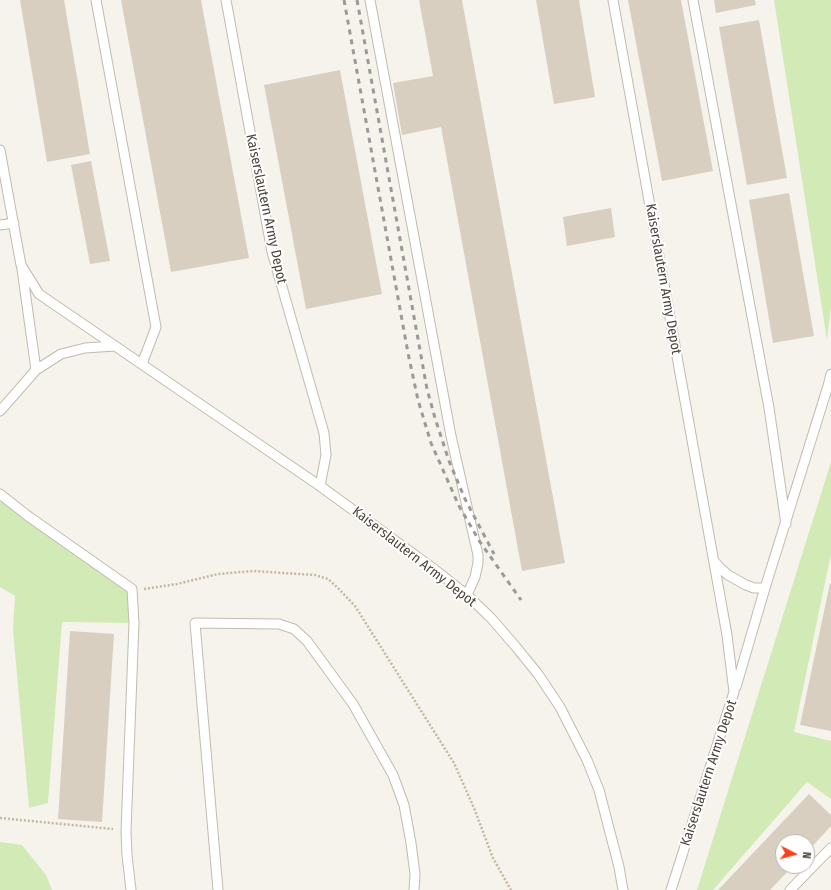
<!DOCTYPE html>
<style>
body{margin:0}
#map{position:relative;width:831px;height:890px;overflow:hidden;background:#f6f3ec;font-family:"Fira Sans Condensed",sans-serif}
canvas{display:block}
.north{position:absolute;left:775px;top:834px;width:40px;height:40px;box-sizing:border-box;background:#fff;border:1px solid #b7b4b0;border-radius:50%;rotate:96deg;font-size:11px;font-weight:700;line-height:16px;text-align:center;color:#4b4439}
.north::after{content:'';display:block;margin:auto;width:14px;height:18px;background:#fc3f1d;clip-path:polygon(50% 0,100% 100%,50% 72%,0 100%)}
</style>
<div id="map">
<canvas width="831" height="890"></canvas>
<div class="north">N</div>
</div>
<script>
const ctx = document.querySelector('canvas').getContext('2d');
ctx.lineJoin = 'round';
function fill(path, color) { ctx.fillStyle = color; ctx.fill(path, 'evenodd'); }
const shape = rows => new Path2D(rows.map(r => 'M' + r).join(''));
function stroke(path, color, width, dash) { ctx.strokeStyle = color; ctx.lineWidth = width; ctx.lineCap = dash ? 'butt' : 'round'; ctx.setLineDash(dash || []); ctx.stroke(path); }
function drawText(font, color, halo, rows, align = 'center') {
  ctx.font = font + ' "Fira Sans Condensed",sans-serif'; ctx.lineWidth = 4; ctx.setLineDash([]); ctx.textBaseline = 'middle'; ctx.strokeStyle = halo; ctx.fillStyle = color; for (const [text, x, y, turn = 0] of rows) {
    ctx.save(); ctx.translate(x, y); ctx.rotate((+turn || 0) * Math.PI / 180); ctx.textAlign = isNaN(turn) ? turn : align; if (halo) ctx.strokeText(text, 0, 0); ctx.fillText(text, 0, 0); ctx.restore();
  }
}
fill(shape([
 [774,0,831,0,831,307,827,340],
 [831,462,831,554,794,732,831,741,831,799,807,782,713,890,697,890],
 [0,501,28,516,132,589,134,623,62,622,48,803,29,808,13,630,15,596,0,587],
 [0,842,22,845,46,875,52,890,0,890]
]), '#d2eab5');
fill(shape([
 [20,0,64,0,90,154,47,162],
 [121,0,201,0,249,258,171,272],
 [419,0,462,0,565,563,522,571,441,127,402,135,393,83,433,76],
 [536,0,579,0,595,97,554,104],
 [628,0,681,0,713,171,662,181],
 [714,0,755,0,756,5,716,13],
 [759,20,787,178,747,185,719,27],
 [340,70,382,294,306,309,264,85],
 [91,161,110,261,90,264,71,165],
 [789,193,814,336,773,343,749,200],
 [611,208,615,237,567,246,563,217],
 [830,583,831,584,831,731,800,725],
 [70,631,114,634,102,822,58,819],
 [809,794,831,815,831,826,807,852,807,842,783,842,783,866,793,866,770,890,718,890]
]), '#d8cfc1');
const lane = shape([
 [96,0,156,327,142,364],
 [226,0,272,252,324,433,326,455,320,486],
 [370,0,451,436,478,555,478,563,475,577,467,595],
 [613,0,727,635,734,692,671,890],
 [693,0,769,408,786,524],
 [0,150,21,265,39,294,320,486,434,569,467,595,491,618,516,647,538,674,560,707,587,760,599,790,619,867,623,890],
 [0,225,14,223],
 [22,269,36,370,61,354,85,348,115,346],
 [0,411,36,370],
 [0,494,28,516,132,589,134,623,126,831,127,855,131,890],
 [714,561,720,568,728,575,746,585,754,588,765,588],
 [736,687,765,588,828,386,831,374],
 [218,890,195,623,279,624,294,629,307,641,353,704,393,775,404,805,411,843,415,874,414,890],
 [790,890,831,848]
]);
stroke(lane, '#c2bbae', 11);
stroke(shape([
 [144,589,177,584,218,574,253,571,315,575,328,579,337,587,355,606,454,763,474,808,493,858,511,890],
 [0,818,113,829]
]), '#c4b79f', 2.5, [2, 2]);
stroke(lane, '#fff', 9);
stroke(shape([
 [344,0,408,353,418,400,431,443,459,506,480,542,521,600],
 [357,0,427,389,435,418,449,461,465,499,494,554]
]), '#9a9a9a', 3, [5, 5]);
drawText('14px', '#4b4439', '#fff', [
 ["Kaiserslautern Army Depot",266,209,78],
 ["Kaiserslautern Army Depot",663,279,80],
 ["Kaiserslautern Army Depot",414,557,38],
 ["Kaiserslautern Army Depot",709,773,-72]
]);
</script>
